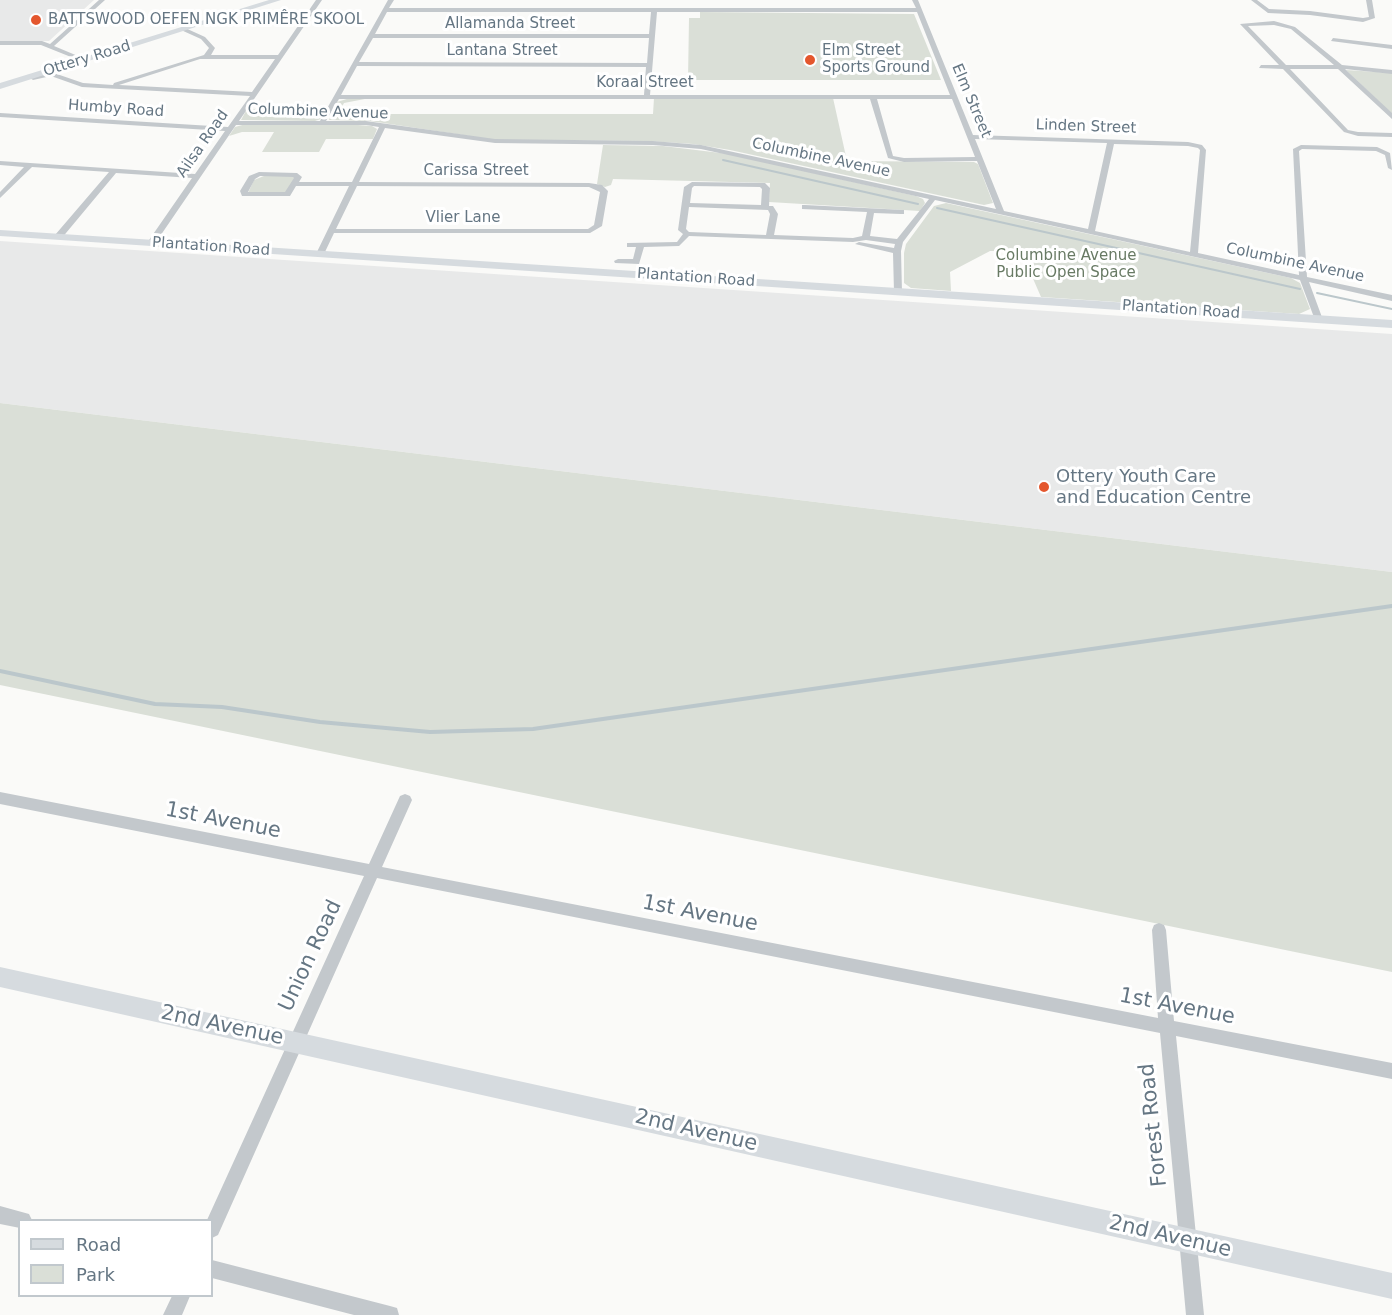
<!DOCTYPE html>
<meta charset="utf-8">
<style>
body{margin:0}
#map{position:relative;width:1392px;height:1315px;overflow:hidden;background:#fafaf8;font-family:"DejaVu Sans",sans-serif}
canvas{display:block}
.legend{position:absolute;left:18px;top:1219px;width:195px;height:78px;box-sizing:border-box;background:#fff;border:2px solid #c1c8cd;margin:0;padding:8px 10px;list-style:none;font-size:18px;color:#657683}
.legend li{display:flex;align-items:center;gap:12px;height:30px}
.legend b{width:30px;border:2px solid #c1c8cd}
</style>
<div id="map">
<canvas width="1392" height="1315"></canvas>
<ul class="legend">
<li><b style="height:8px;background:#d6dbdf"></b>Road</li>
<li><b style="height:16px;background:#dadfd7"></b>Park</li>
</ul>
</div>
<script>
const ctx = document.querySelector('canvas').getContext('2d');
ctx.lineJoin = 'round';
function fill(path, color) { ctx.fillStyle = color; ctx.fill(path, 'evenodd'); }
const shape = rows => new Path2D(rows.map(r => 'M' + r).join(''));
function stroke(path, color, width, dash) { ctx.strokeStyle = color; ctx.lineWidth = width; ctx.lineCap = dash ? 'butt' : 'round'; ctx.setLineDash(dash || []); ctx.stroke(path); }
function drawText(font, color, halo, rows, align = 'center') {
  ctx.font = font + ' "DejaVu Sans",sans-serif'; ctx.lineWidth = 6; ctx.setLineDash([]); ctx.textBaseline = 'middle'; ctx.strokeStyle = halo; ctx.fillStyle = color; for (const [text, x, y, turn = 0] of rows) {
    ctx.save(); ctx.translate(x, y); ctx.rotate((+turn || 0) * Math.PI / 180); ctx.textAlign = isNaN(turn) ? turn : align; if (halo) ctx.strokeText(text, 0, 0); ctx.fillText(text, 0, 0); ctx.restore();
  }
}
fill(shape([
 [0,0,94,0,49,41,0,41],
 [0,241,1392,334,1392,572,0,403]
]), '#e8e9e9');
fill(shape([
 [700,12,914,14,941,80,688,80,689,18,700,18],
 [1346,70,1392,73,1392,114],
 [350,98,370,98,344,103,338,114,653,114,654,98,833,98,847,161,974,162,978,164,993,203,984,205,730,150,693,144,648,141,496,140,370,121,329,120,337,102],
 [327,108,321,119,315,121,241,120,247,109],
 [246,124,358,125,372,126,377,129,373,139,326,139,319,152,262,152,274,132,242,132,229,136,235,127],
 [603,145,663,146,729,154,916,196,923,199,925,203,920,211,769,202,770,183,613,179,611,185,605,187,597,184],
 [264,176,292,176,295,178,287,192,248,193,254,180],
 [946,203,1291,278,1300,283,1310,309,1299,314,1041,297,1021,251,990,251,950,272,951,291,911,288,904,283,904,253,906,244,934,206],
 [0,403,1392,572,1392,972,0,685]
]), '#dadfd7');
stroke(shape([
 [723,160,918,204],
 [937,208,1300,289],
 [1317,293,1392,309]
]), '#bbc7cb', 2);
stroke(shape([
 [0,671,155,704,222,707,320,722,430,732,533,729,1392,606]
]), '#bbc7cb', 4);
fill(shape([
 [99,0,105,0,54,46,85,59,85,61,81,61,41,45,0,45,0,41,42,41,50,44,99,0],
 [316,0,322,0,239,121,320,121,388,0,394,0,389,8,916,8,912,0,918,0,973,135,1188,142,1202,145,1206,150,1198,253,1299,275,1293,149,1301,145,1377,147,1390,153,1392,170,1388,168,1385,155,1376,151,1302,149,1299,151,1307,277,1392,295,1392,301,1309,282,1323,320,1319,323,1315,320,1300,280,935,200,903,242,901,251,902,292,898,295,894,292,893,253,855,244,859,242,894,248,895,244,866,240,853,242,689,236,679,246,644,247,639,264,615,263,614,261,618,259,633,259,636,247,627,247,627,243,677,242,683,234,678,230,684,187,692,182,765,183,770,188,769,206,773,206,778,214,774,235,853,238,862,236,867,212,802,209,802,205,805,205,904,210,904,214,901,214,874,213,870,236,897,239,929,199,701,149,653,145,495,143,385,128,359,182,589,183,602,185,608,191,602,226,590,233,334,233,324,254,320,256,316,254,349,186,296,186,290,196,242,196,240,191,249,176,259,172,297,173,302,177,299,182,352,182,379,127,366,125,236,125,154,245,151,245,147,243,192,178,116,173,61,239,55,239,55,235,109,172,32,167,0,198,0,192,24,167,0,165,0,161,195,174,225,131,0,117,0,113,228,127,250,96,82,87,51,76,33,80,30,78,31,77,51,72,83,83,113,85,114,83,204,55,209,48,201,39,181,30,183,27,205,37,215,48,211,55,278,55,316,0],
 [387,12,651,12,649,34,375,34,387,12],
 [657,12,917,12,950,95,650,95,657,12],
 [373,38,649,38,647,63,359,62,373,38],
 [200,59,275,59,252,92,119,85,200,59],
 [357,66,646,67,644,95,341,95,357,66],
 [339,99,870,99,888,158,904,162,977,161,996,209,701,145,653,141,495,139,366,121,326,121,339,99],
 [877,99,952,99,975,157,904,158,893,156,877,99],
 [975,139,1107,143,1088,229,1004,211,975,139],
 [1114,144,1188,146,1198,148,1200,150,1190,252,1095,231,1114,144],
 [260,176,293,177,294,178,285,192,248,192,255,179,260,176],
 [357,186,589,187,600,192,594,225,588,229,336,229,357,186],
 [694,186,760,187,762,189,761,205,690,203,692,188,694,186],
 [689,207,768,210,770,214,766,235,689,232,686,229,689,207],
 [1251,0,1257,0,1269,9,1310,11,1363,18,1369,17,1366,0,1372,0,1375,18,1363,22,1310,15,1268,13,1251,0],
 [1274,21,1295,27,1342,65,1392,70,1392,74,1345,69,1392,113,1392,119,1338,69,1290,69,1348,130,1358,132,1392,133,1392,137,1358,136,1344,132,1283,69,1259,68,1261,65,1279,65,1240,24,1274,21],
 [1274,25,1291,29,1334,65,1286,65,1248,26,1274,25],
 [1333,38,1392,45,1392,49,1331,41,1333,38],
 [0,792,369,864,400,796,405,794,410,796,412,800,382,867,1158,1018,1152,930,1154,925,1159,923,1164,925,1166,930,1174,1021,1392,1063,1392,1079,1176,1036,1204,1315,1186,1315,1160,1033,377,878,218,1235,212,1238,212,1220,207,1220,364,876,0,804,0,792],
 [0,1206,29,1214,32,1220,20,1220,20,1228,0,1224,0,1206],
 [212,1260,390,1306,397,1308,399,1315,354,1315,212,1278,212,1260],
 [172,1296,190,1296,182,1315,163,1315,172,1296]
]), '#c3c8cc');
fill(shape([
 [269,0,281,0,0,89,0,83,269,0],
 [0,230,1392,320,1392,328,0,236,0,230],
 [0,967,1392,1273,1392,1299,0,987,0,967]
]), '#d6dbdf');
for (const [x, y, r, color] of [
 [36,20,6,"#e4572e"],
 [810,60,6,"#e4572e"],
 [1044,487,6,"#e4572e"]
]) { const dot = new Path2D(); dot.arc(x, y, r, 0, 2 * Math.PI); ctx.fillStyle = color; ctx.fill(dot); stroke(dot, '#fff', 2); }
drawText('15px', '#657683', '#fff', [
 ["BATTSWOOD OEFEN NGK PRIMÊRE SKOOL",48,20],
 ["Elm Street",822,51],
 ["Sports Ground",822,68]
], 'left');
drawText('15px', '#657683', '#fff', [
 ["Allamanda Street",510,24],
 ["Lantana Street",502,51],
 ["Ottery Road",87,59,-17],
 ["Koraal Street",645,83],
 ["Elm Street",971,101,67],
 ["Humby Road",116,109,4],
 ["Columbine Avenue",318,112,2],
 ["Linden Street",1086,127,2],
 ["Ailsa Road",203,144,-55],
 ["Columbine Avenue",821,158,12],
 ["Carissa Street",476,171],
 ["Vlier Lane",463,218],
 ["Plantation Road",211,247,4],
 ["Columbine Avenue",1295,263,12],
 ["Plantation Road",696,278,4],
 ["Plantation Road",1181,310,4]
]);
drawText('15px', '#687a64', '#fff', [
 ["Columbine Avenue",1066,256],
 ["Public Open Space",1066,273]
]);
drawText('18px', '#657683', '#fff', [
 ["Ottery Youth Care",1056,477],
 ["and Education Centre",1056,498]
], 'left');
drawText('21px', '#657683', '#fff', [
 ["1st Avenue",223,821,11],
 ["1st Avenue",700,914,11],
 ["Union Road",311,956,-65],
 ["1st Avenue",1177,1007,11],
 ["2nd Avenue",222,1026,12],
 ["Forest Road",1154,1125,-96],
 ["2nd Avenue",696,1131,13],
 ["2nd Avenue",1170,1237,13]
]);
</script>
